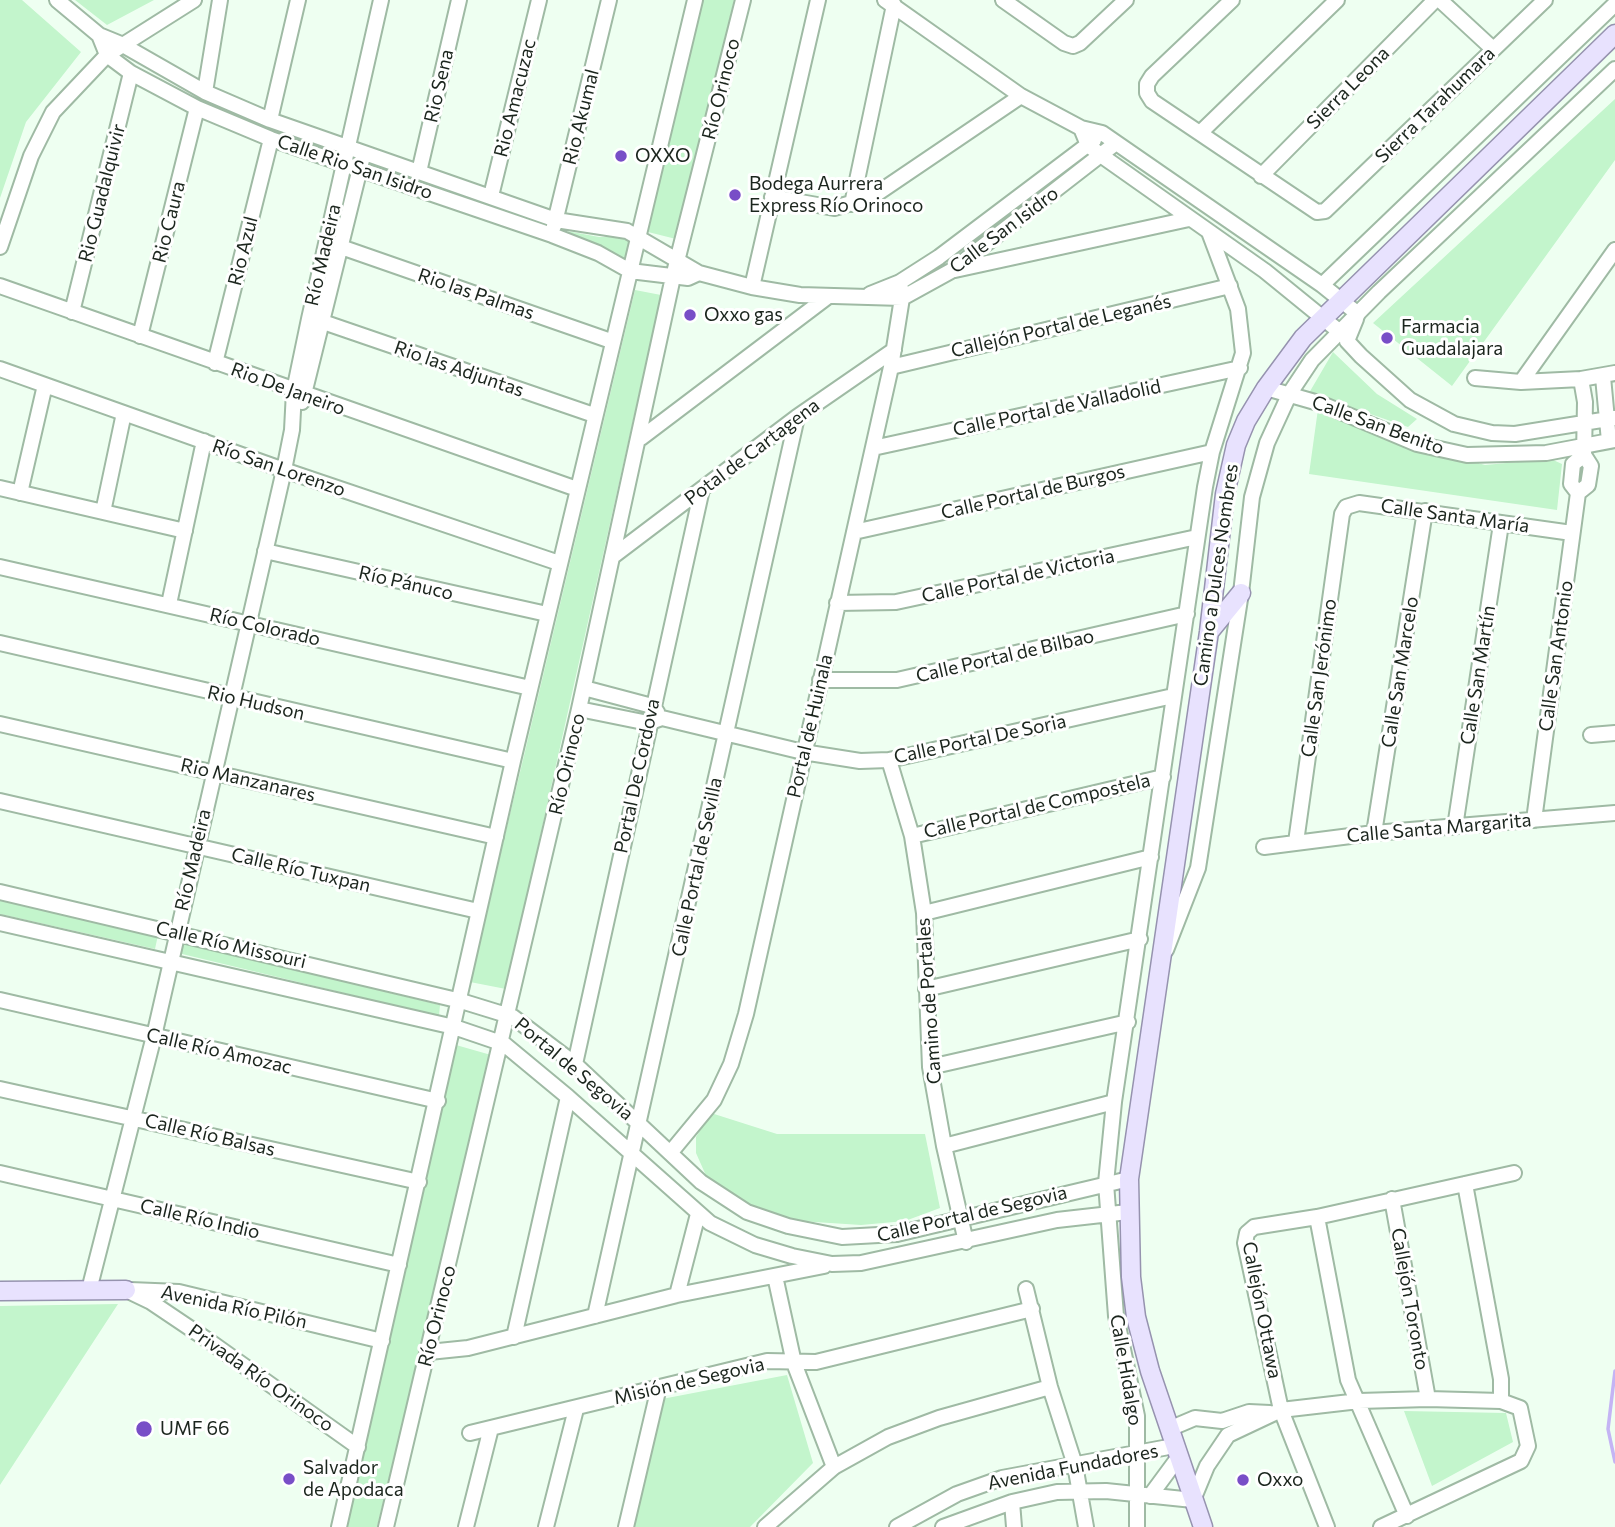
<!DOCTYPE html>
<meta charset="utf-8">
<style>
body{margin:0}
canvas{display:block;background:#eefff1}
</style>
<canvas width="1615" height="1527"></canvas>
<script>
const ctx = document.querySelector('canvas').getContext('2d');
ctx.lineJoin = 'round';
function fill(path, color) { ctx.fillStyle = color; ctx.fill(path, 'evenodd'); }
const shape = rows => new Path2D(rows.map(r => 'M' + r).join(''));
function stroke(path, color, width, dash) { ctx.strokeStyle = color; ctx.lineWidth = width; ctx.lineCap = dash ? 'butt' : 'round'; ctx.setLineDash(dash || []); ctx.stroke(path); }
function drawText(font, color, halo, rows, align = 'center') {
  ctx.font = font + ' Commissioner,sans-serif'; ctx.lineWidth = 6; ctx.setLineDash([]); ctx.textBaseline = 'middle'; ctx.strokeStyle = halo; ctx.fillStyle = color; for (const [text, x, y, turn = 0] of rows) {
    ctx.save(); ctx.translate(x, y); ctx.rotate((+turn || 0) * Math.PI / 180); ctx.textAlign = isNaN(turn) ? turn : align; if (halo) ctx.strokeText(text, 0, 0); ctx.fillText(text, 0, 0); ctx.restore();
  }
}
fill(shape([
 [0,0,22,0,81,52,26,122,0,198],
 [75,0,154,0,107,25],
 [702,0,734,0,676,239,648,232],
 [1615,99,1615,160,1452,386,1373,323],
 [567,231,599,237,631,237,625,266],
 [635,290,661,295,506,989,470,982],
 [1333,352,1377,394,1417,419,1408,427,1309,393],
 [1318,409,1389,438,1485,465,1551,459,1562,464,1557,510,1309,474],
 [0,898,158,935,155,949,0,914],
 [180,942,440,1005,439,1016,178,953],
 [456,1045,491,1055,377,1527,347,1527],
 [711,1113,777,1134,925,1134,940,1208,905,1221,861,1225,784,1220,721,1193,708,1180,696,1153,696,1137],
 [118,1304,0,1485,0,1306],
 [787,1375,813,1463,750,1527,630,1527,662,1399],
 [1404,1411,1506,1413,1513,1442,1432,1486]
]), '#c3f5cc');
stroke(shape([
 [1615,1371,1608,1429,1615,1462]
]), '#c4b4f4', 3.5);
const minor = shape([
 [57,0,99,35,121,44,205,92,270,120,556,220,627,231,699,273,752,287,800,295,902,298,951,271,1116,143],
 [885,0,1021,96,1081,128,1102,133,1322,285,1358,314],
 [1003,0,1064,43,1073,46,1080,43,1126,0],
 [1232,0,1152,76,1147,84,1147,93,1152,101,1317,212,1325,211,1545,0],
 [1440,0,1493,49],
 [99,35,107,55,131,73,197,108,271,139,552,235,598,253,630,271,688,278,699,273],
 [205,92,220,0],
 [270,120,298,0],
 [1081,128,1088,145,1102,156,1265,271,1340,332],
 [1200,133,1337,0],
 [419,172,459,0],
 [1261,176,1435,0],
 [491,196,539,0],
 [772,197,834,208,872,197,1021,96],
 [852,204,894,5],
 [554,226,609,0],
 [0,247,31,156,53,112,107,55,194,0],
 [341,247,611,341],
 [955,270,1189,219],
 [1322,285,1615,4],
 [0,286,577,489],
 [752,287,818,0],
 [870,294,900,282,939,257,1094,140],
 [72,312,131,73],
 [1356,319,1347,341,1361,356,1410,400,1454,424,1492,433,1515,434,1615,418],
 [323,322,594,415],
 [140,336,197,108],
 [215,363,271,139],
 [891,367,1230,286],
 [0,369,284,470,559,563],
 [1603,377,1609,441],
 [1475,378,1521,382,1581,379,1615,373],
 [1521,382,1615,250],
 [1266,388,1322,404,1417,444,1467,455,1546,453,1615,440],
 [302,402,362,160],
 [641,438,826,298],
 [873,448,1240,368],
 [0,488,185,531],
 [20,493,45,385],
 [1578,493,1571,484,1573,464,1584,455],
 [103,512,124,413],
 [854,532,1212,452],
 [265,551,547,614],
 [612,557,797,417,894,350],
 [0,567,530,688],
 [837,603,896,602,1197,537],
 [169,604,204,441],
 [0,643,513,761],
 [820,680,897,680,1187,614],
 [584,688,652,706,657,712],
 [579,709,648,723,662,718,803,752,860,761,889,760,1173,696],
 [0,724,496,837],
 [1591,735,1615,733],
 [889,760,912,836,924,913,930,1067,944,1146,966,1242],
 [0,801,478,911],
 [1534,820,1578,493,1588,485,1591,466,1584,455,1585,402,1581,379],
 [1455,827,1501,524],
 [1374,833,1425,511],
 [912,836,1163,777],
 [1296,842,1342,514,1346,507,1359,503,1572,533],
 [1264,847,1374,833,1615,813],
 [0,892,461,1001,513,1017,575,1064,701,1182,747,1212,788,1226,842,1237,897,1234,1129,1179],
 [924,913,1151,857],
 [0,923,454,1027,504,1044,568,1097,710,1223,755,1245,792,1256,832,1264,861,1263,1057,1220,1128,1212],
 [1166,950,1198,868,1241,593,1252,497,1267,443,1290,393,1312,360,1379,292,1615,69],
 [926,989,1140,939],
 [0,1000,438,1101],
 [575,1064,702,489],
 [930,1067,1128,1022],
 [0,1089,419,1182],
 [944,1146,1114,1102],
 [671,1152,714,1100,731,1064,746,1014,891,367,902,298,900,282],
 [0,1173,399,1265],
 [1465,1184,1501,1379,1501,1401],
 [1392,1199,1428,1399],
 [1317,1217,1348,1380,1407,1516],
 [775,1276,794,1363,834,1467],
 [1026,1289,1050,1387,1075,1465,1086,1527],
 [89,1290,154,1036,284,470,292,430,294,391,309,319,381,0],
 [126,1290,151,1302,209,1341,358,1447],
 [130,1290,179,1292,382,1341],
 [677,1295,698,1214],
 [595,1316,797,417],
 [514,1337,568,1097],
 [429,1352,468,1348,677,1295,824,1266],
 [1169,1429,1195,1418,1222,1421,1249,1412,1270,1413],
 [470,1433,767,1361,816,1362,1032,1309],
 [1150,1496,1178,1458],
 [1012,1502,1014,1527],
 [339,1527,513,761,695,0],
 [386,1527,579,709,673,277,743,0],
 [466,1527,491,1428],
 [546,1527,576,1409],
 [626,1527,659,1387],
 [765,1527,834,1467,888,1437,939,1418,1050,1387],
 [897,1527,957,1494,1002,1478,1174,1446],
 [943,1527,1012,1502,1057,1492,1106,1491,1193,1500,1207,1466,1228,1435,1281,1410,1359,1401,1428,1399,1501,1401,1520,1408,1528,1446,1521,1461,1381,1527],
 [1137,1527,1137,1416,1116,1316,1106,1183,1114,1102,1205,487,1212,452,1243,353,1238,309,1209,232],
 [1327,1527,1281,1410,1245,1243,1247,1233,1254,1227,1317,1217,1514,1173]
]);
const major = shape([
 [1209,632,1241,593],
 [0,1291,126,1290],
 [1203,1527,1150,1371,1136,1317,1131,1277,1129,1179,1209,632,1225,494,1236,445,1246,421,1266,388,1303,338,1615,34]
]);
stroke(minor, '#9fbaa4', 18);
stroke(major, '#9693af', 21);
stroke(minor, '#fff', 14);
stroke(major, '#e8e2fe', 18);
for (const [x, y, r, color] of [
 [621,156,7,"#784ec7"],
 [735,195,7,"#784ec7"],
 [690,315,7,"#784ec7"],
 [1387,338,7,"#784ec7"],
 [144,1429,9,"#784ec7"],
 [289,1479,7,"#784ec7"],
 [1243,1480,7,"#784ec7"]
]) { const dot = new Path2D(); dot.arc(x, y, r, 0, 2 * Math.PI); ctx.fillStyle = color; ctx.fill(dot); stroke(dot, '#fff', 2.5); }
drawText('19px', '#1b251d', '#fff', [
 ["Rio Sena",439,86,-77],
 ["Sierra Leona",1348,88,-45],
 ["Río Orinoco",721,89,-76],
 ["Rio Amacuzac",515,98,-76],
 ["Sierra Tarahumara",1435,105,-44],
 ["Rio Akumal",581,117,-76],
 ["Calle Rio San Isidro",355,167,19],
 ["Rio Guadalquivir",102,193,-76],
 ["Rio Caura",169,222,-76],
 ["Calle San Isidro",1004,230,-37],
 ["Rio Azul",243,251,-76],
 ["Río Madeira",323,255,-77],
 ["Rio las Palmas",476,294,19],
 ["Callejón Portal de Leganés",1061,326,-13],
 ["Rio las Adjuntas",459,369,19],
 ["Rio De Janeiro",288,389,20],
 ["Calle Portal de Valladolid",1057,408,-12],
 ["Calle San Benito",1378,425,20],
 ["Potal de Cartagena",752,452,-37],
 ["Río San Lorenzo",279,468,19],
 ["Calle Portal de Burgos",1033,492,-13],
 ["Calle Santa María",1455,516,8],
 ["Camino a Dulces Nombres",1216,575,-82],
 ["Calle Portal de Victoria",1018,576,-12],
 ["Río Pánuco",406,583,13],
 ["Río Colorado",265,627,13],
 ["Calle Portal de Bilbao",1005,656,-13],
 ["Calle San Antonio",1556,656,-82],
 ["Calle San Marcelo",1400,672,-81],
 ["Calle San Martín",1478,675,-81],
 ["Calle San Jerónimo",1319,678,-82],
 ["Rio Hudson",256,703,13],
 ["Portal de Huinala",810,726,-77],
 ["Calle Portal De Soria",980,739,-12],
 ["Río Orinoco",567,764,-77],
 ["Portal De Cordova",637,776,-78],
 ["Rio Manzanares",248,780,13],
 ["Calle Portal de Compostela",1037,806,-13],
 ["Calle Santa Margarita",1439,828,-5],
 ["Río Madeira",193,860,-77],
 ["Calle Portal de Sevilla",697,867,-78],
 ["Calle Río Tuxpan",301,870,13],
 ["Calle Río Missouri",231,945,13],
 ["Camino de Portales",929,1001,-94],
 ["Calle Río Amozac",219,1051,13],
 ["Portal de Segovia",574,1069,40],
 ["Calle Río Balsas",210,1135,13],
 ["Calle Portal de Segovia",972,1214,-13],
 ["Calle Río Indio",200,1219,13],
 ["Callejón Toronto",1410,1299,80],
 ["Avenida Río Pilón",234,1307,12],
 ["Callejón Ottawa",1262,1310,79],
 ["Río Orinoco",437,1316,-76],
 ["Calle Hidalgo",1126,1370,80],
 ["Privada Río Orinoco",261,1378,35],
 ["Misión de Segovia",689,1381,-13],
 ["Avenida Fundadores",1073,1467,-11]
]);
drawText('19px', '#1b251d', '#fff', [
 ["OXXO",635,156],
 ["Bodega Aurrera",749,184],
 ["Express Río Orinoco",749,206],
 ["Oxxo gas",704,315],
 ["Farmacia",1401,327],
 ["Guadalajara",1401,349],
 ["UMF 66",160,1429],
 ["Salvador",303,1468],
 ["de Apodaca",303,1490],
 ["Oxxo",1257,1480]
], 'left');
</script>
